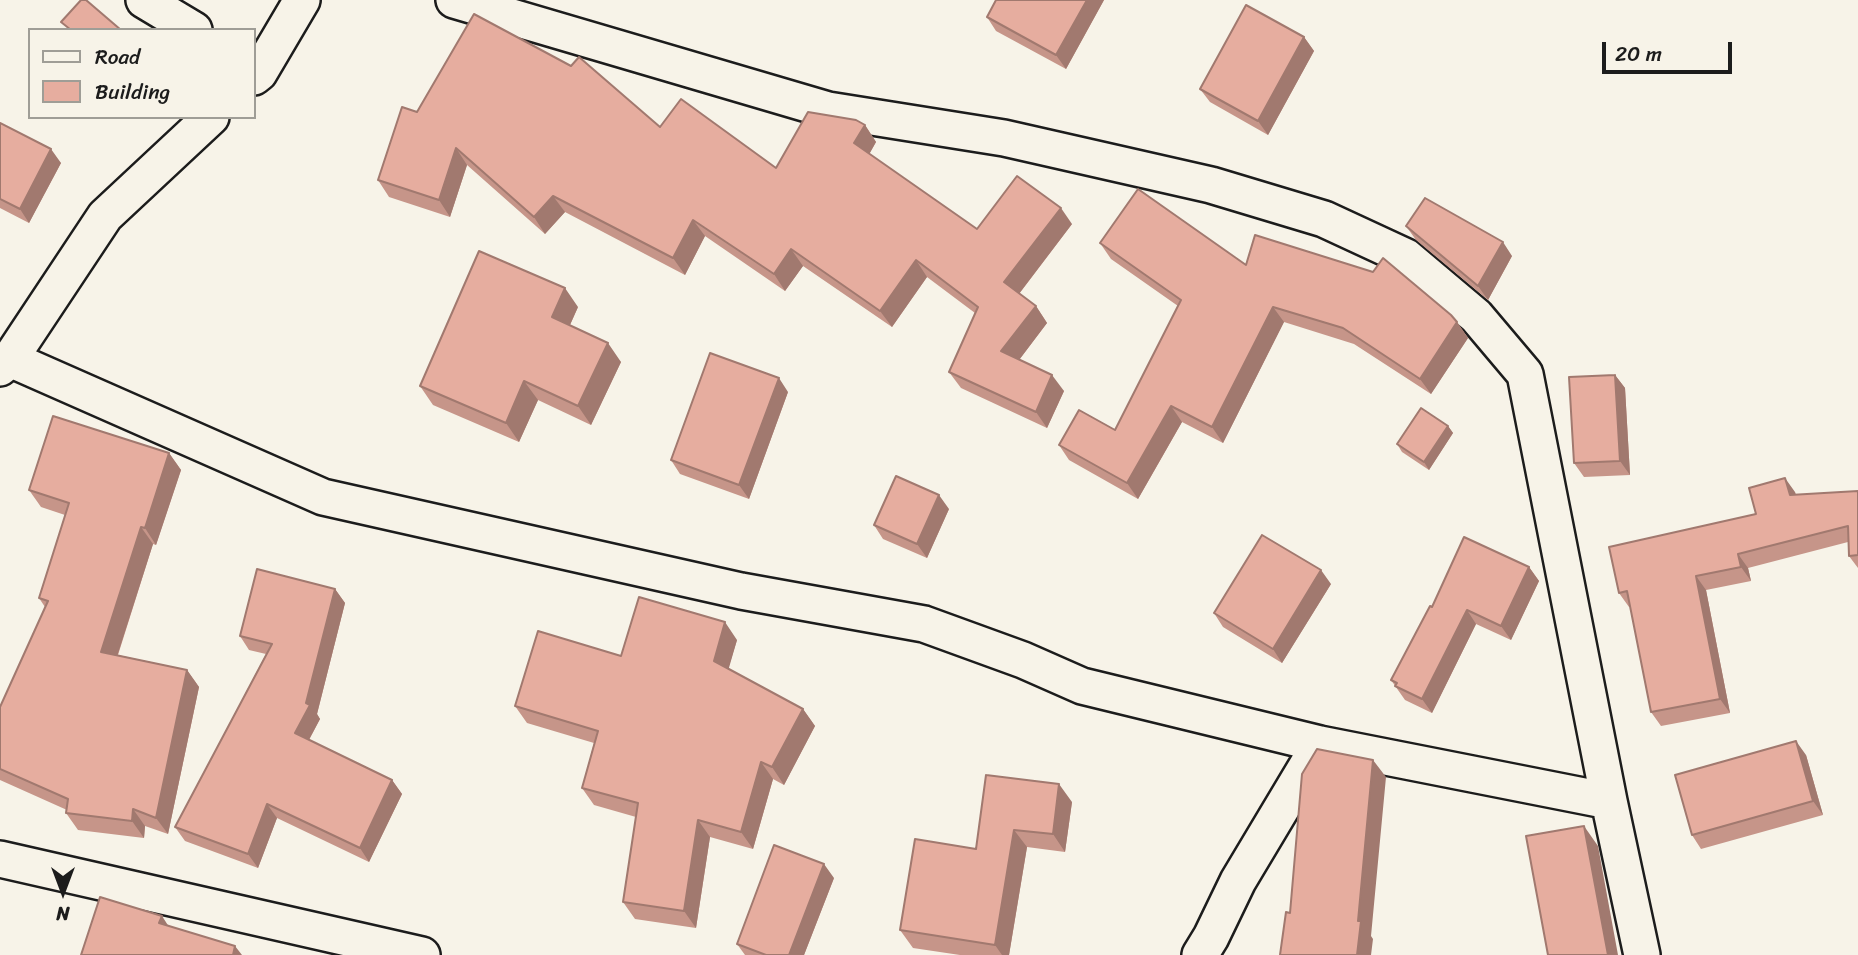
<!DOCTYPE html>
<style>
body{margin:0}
#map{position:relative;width:1858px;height:955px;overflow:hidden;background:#f7f3e8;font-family:Sriracha,sans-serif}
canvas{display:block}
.legend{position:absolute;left:28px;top:28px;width:228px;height:91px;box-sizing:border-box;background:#f7f3e8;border:2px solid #9f9d96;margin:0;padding:9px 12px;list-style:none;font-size:21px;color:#1c1c1c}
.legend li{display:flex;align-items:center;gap:14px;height:35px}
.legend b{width:35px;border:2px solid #9f9d96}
.north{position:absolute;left:28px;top:857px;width:70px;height:70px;-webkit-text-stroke:5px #f7f3e8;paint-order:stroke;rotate:180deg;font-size:19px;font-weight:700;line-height:28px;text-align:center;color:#1c1c1c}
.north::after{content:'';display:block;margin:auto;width:24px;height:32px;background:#1c1c1c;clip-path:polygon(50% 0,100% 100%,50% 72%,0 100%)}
.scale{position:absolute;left:1602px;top:42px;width:130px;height:32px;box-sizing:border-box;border:4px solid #1c1c1c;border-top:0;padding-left:9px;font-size:21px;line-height:24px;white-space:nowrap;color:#1c1c1c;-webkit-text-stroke:5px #f7f3e8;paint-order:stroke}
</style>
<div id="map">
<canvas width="1858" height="955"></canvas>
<ul class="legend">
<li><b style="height:9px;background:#f7f3e8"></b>Road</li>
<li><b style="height:19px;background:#e6ad9f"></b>Building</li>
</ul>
<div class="north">N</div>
<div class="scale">20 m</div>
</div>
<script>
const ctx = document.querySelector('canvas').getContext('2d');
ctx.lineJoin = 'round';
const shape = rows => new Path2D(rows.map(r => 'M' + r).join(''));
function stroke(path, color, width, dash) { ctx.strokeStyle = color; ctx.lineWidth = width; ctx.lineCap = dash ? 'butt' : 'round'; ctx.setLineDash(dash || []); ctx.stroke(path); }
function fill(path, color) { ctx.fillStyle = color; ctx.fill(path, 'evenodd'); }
const street = shape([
 [144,0,194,30],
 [454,0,828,110,1004,138,1211,185,1324,219,1406,257,1476,316,1525,374,1609,801,1642,955],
 [254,77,259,73,302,0],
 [10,359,323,497,741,591,924,624,1023,660,1082,686,1320,744,1609,801],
 [0,368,10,359,105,216,211,117],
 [0,859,422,955],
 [1200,955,1211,937,1238,881,1320,744]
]);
stroke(street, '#1c1c1c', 40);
stroke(street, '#f7f3e8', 35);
fill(shape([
 [1104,0,1066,69,996,31,987,17],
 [1304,37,1314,51,1268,135,1210,102,1200,89],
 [417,112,660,127,776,168,865,125,876,142,869,154,977,229,1072,224,1019,294,1036,306,1047,323,1019,360,1064,391,1047,428,961,388,949,372,975,313,927,277,892,327,803,266,785,291,705,236,685,275,565,212,545,234,467,165,450,217,389,197,378,180],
 [0,123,61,163,29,223,0,208],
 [1406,226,1512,256,1488,300,1416,240],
 [1100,243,1246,265,1457,322,1468,338,1431,394,1354,344,1284,322,1223,443,1182,422,1138,499,1069,460,1059,445,1115,430,1178,306,1111,259],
 [578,307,570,325,621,362,591,425,538,400,519,442,433,405,420,386],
 [1615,375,1625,388,1630,475,1584,477,1574,463],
 [788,392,749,499,680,474,671,460],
 [1448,426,1453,433,1429,470,1402,452,1397,444],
 [169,453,181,470,156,545,153,544,118,655,187,670,199,687,168,834,145,826,144,838,78,830,66,813,67,810,0,780,0,707,45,607,39,598,65,515,41,507,29,490],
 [1858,491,1858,568,1849,556,1848,542,1748,568,1751,581,1706,590,1730,713,1661,726,1651,712,1630,607,1629,607,1619,593,1795,492,1796,495],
 [949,509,927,558,883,539,874,525],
 [1529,567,1539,581,1511,640,1476,624,1432,713,1405,700,1391,680,1432,607],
 [1331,584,1282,663,1223,627,1214,613],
 [335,589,345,603,317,714,320,719,309,740,392,780,402,794,369,862,277,818,258,868,185,841,175,827,266,654,249,650,240,636],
 [737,640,728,669,803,709,815,726,784,785,773,779,753,849,710,837,696,928,635,919,623,902,636,817,594,805,582,788,594,743,527,723,515,706,621,656],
 [1806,755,1823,815,1701,849,1692,835],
 [1072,802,1065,852,1027,847,1009,955,960,955,913,948,900,930,976,849],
 [834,878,804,955,745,955,737,944]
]), '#c69589');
fill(shape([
 [1087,0,1104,0,1066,69,1056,55],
 [1304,37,1314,51,1268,135,1258,121],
 [865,125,876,142,866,160,854,143],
 [456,148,467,165,450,217,439,200],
 [51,149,61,163,29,223,20,209],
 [553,196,565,212,545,234,534,217],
 [1061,208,1072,224,1015,299,1004,282],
 [693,220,705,236,685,275,673,258],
 [1503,242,1512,256,1488,300,1478,286],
 [791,249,803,266,785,291,774,274],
 [916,260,927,277,892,327,880,311],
 [565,288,578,307,565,336,552,317],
 [1036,306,1047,323,1013,368,1001,351],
 [1273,307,1284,322,1223,443,1212,427],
 [1457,322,1468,338,1431,394,1420,379],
 [608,343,621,362,591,425,578,406],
 [1052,375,1064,391,1047,428,1036,412],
 [1615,375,1625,388,1630,475,1620,461],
 [779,378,788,392,749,499,739,485],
 [524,381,538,400,519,442,506,423],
 [1171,406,1182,422,1138,499,1127,483],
 [1448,426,1453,433,1429,470,1424,462],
 [169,453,181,470,156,545,145,528],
 [1785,478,1795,492,1799,509,1790,495],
 [939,495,949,509,927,558,917,544],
 [141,527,153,544,113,669,101,652],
 [1738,554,1748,568,1751,581,1741,567],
 [1529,567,1539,581,1511,640,1501,626],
 [1321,570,1331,584,1282,663,1273,649],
 [1696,576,1706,590,1730,713,1720,699],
 [335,589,345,603,317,714,320,719,305,747,295,733,306,703],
 [1467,610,1476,624,1432,713,1422,699],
 [725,622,737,640,726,678,714,661],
 [187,670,199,687,168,834,156,818],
 [803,709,815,726,784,785,772,767],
 [1796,741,1806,755,1823,815,1813,801],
 [1373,760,1386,777,1371,936,1373,939,1371,955,1357,955,1358,921],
 [761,762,773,779,753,849,741,832],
 [392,780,402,794,369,862,360,848],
 [1059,784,1072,802,1065,852,1053,834],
 [267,804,277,818,258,868,248,854],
 [133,809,145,826,144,838,132,821],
 [698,820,710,837,696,928,684,911],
 [1584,826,1598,846,1618,955,1608,955],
 [1014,830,1027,847,1009,955,1002,955,995,945],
 [824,864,834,878,804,955,789,955],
 [162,916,171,930,159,923],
 [235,946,242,955,233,955]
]), '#a1796f');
const building = shape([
 [81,0,86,0,121,30,71,30,61,22,81,0],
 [996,0,1087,0,1056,55,987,17,996,0],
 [1246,5,1304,37,1258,121,1200,89,1246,5],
 [474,14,571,66,579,57,660,127,681,99,776,168,808,112,856,120,865,125,854,143,977,229,1017,176,1061,208,1004,282,1036,306,1001,351,1052,375,1036,412,949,372,978,307,916,260,880,311,791,249,774,274,693,220,673,258,553,196,534,217,456,148,439,200,378,180,402,107,417,112,474,14],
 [0,123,51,149,20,209,0,199,0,123],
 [1138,189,1246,265,1255,235,1373,272,1383,258,1451,315,1457,322,1420,379,1343,328,1273,307,1212,427,1171,406,1127,483,1059,445,1079,410,1115,430,1181,300,1100,243,1138,189],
 [1425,198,1503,242,1478,286,1406,226,1425,198],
 [479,251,565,288,552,317,608,343,578,406,524,381,506,423,420,386,479,251],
 [710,353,779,378,739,485,671,460,710,353],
 [1615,375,1620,461,1574,463,1569,377,1615,375],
 [1421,408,1448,426,1424,462,1397,444,1421,408],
 [53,416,169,453,145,528,141,527,101,652,187,670,156,818,133,809,132,821,66,813,68,799,0,769,0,707,48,601,39,598,69,503,29,490,53,416],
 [896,476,939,495,917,544,874,525,896,476],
 [1785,478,1790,495,1858,491,1858,555,1849,556,1848,526,1738,554,1741,567,1696,576,1720,699,1651,712,1627,591,1619,593,1609,547,1756,514,1749,488,1785,478],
 [1262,535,1321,570,1273,649,1214,613,1262,535],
 [1464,537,1529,567,1501,626,1467,610,1422,699,1395,686,1397,683,1391,680,1430,606,1432,607,1464,537],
 [257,569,335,589,306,703,310,705,295,733,392,780,360,848,267,804,248,854,175,827,272,644,240,636,257,569],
 [639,597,725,622,714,661,803,709,772,767,761,762,741,832,698,820,684,911,623,902,638,803,582,788,598,731,515,706,538,631,621,656,639,597],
 [1796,741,1813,801,1692,835,1675,775,1796,741],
 [1317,749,1373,760,1358,921,1361,921,1357,955,1280,955,1286,912,1290,913,1302,774,1317,749],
 [986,775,1059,784,1053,834,1014,830,995,945,900,930,915,839,976,849,986,775],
 [1584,826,1608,955,1548,955,1526,836,1584,826],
 [774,845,824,864,789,955,766,955,737,944,774,845],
 [100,897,162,916,159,923,235,946,233,955,81,955,100,897]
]);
fill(building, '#e6ad9f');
stroke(building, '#a1796f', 2);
</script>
